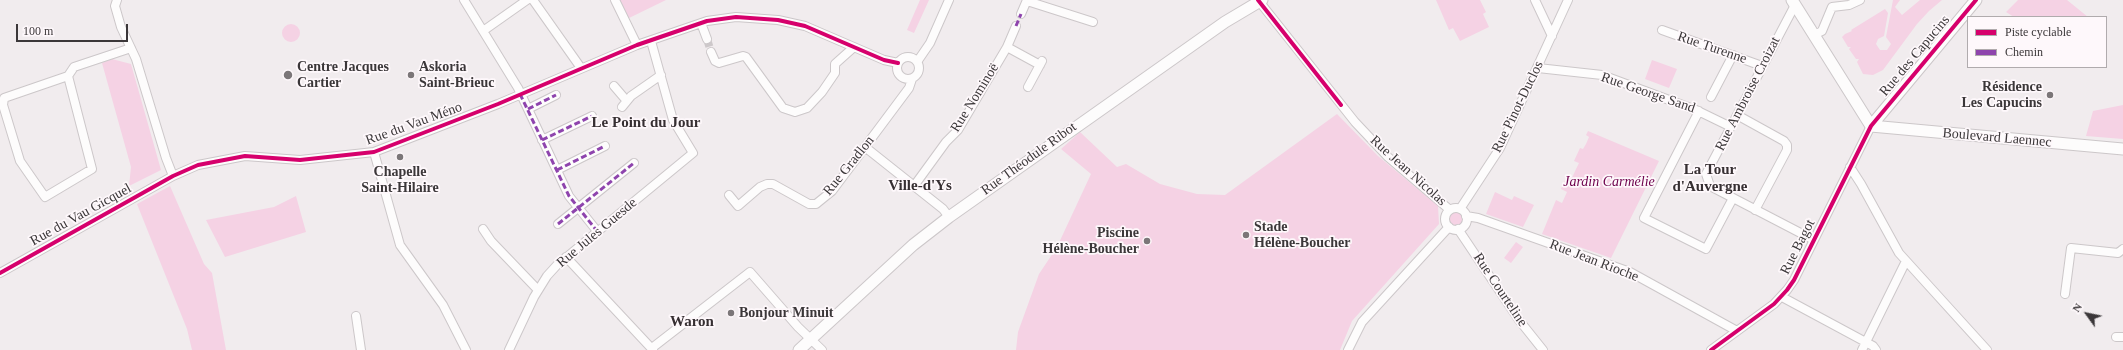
<!DOCTYPE html>
<meta charset="utf-8">
<style>
body{margin:0}
#map{position:relative;width:2123px;height:350px;overflow:hidden;background:#f1ecee;font-family:"Times New Roman",serif}
canvas{display:block}
.legend{position:absolute;left:1967px;top:16px;width:140px;height:52px;box-sizing:border-box;background:#fef8fb;border:1px solid #b0abad;margin:0;padding:5px 7px;list-style:none;font-size:12px;color:#3b3739}
.legend li{display:flex;align-items:center;gap:8px;height:20px}
.legend b{width:20px;border:1px solid #b0abad}
.north{position:absolute;left:2067px;top:294px;width:40px;height:40px;-webkit-text-stroke:3px #fef8fb;paint-order:stroke;rotate:303deg;font-size:11px;font-weight:700;line-height:16px;text-align:center;color:#3b3739}
.north::after{content:'';display:block;margin:auto;width:14px;height:18px;background:#3b3739;clip-path:polygon(50% 0,100% 100%,50% 72%,0 100%)}
.scale{position:absolute;left:16px;top:24px;width:112px;height:18px;box-sizing:border-box;border:2px solid #3b3739;border-top:0;padding-left:5px;font-size:12px;line-height:14px;white-space:nowrap;color:#3b3739;-webkit-text-stroke:3px #fef8fb;paint-order:stroke}
</style>
<div id="map">
<canvas width="2123" height="350"></canvas>
<ul class="legend">
<li><b style="height:5px;background:#d6006c"></b>Piste cyclable</li>
<li><b style="height:5px;background:#8e44ad"></b>Chemin</li>
</ul>
<div class="north">N</div>
<div class="scale">100 m</div>
</div>
<script>
const ctx = document.querySelector('canvas').getContext('2d');
ctx.lineJoin = 'round';
function fill(path, color) { ctx.fillStyle = color; ctx.fill(path, 'evenodd'); }
const shape = rows => new Path2D(rows.map(r => 'M' + r).join(''));
function stroke(path, color, width, dash) { ctx.strokeStyle = color; ctx.lineWidth = width; ctx.lineCap = dash ? 'butt' : 'round'; ctx.setLineDash(dash || []); ctx.stroke(path); }
function drawText(font, color, halo, rows, align = 'center') {
  ctx.font = font + ' "Times New Roman",serif'; ctx.lineWidth = 3.5; ctx.setLineDash([]); ctx.textBaseline = 'middle'; ctx.strokeStyle = halo; ctx.fillStyle = color; for (const [text, x, y, turn = 0] of rows) {
    ctx.save(); ctx.translate(x, y); ctx.rotate((+turn || 0) * Math.PI / 180); ctx.textAlign = isNaN(turn) ? turn : align; if (halo) ctx.strokeText(text, 0, 0); ctx.fillText(text, 0, 0); ctx.restore();
  }
}
fill(shape([
 [618,0,666,0,627,19],
 [920,0,929,0,914,33,907,30],
 [1436,0,1480,0,1486,12,1483,14,1489,27,1460,41,1453,28,1449,30],
 [1893,0,1900,0,1895,7,1902,15,1920,0,1942,0,1929,11,1917,24,1883,70,1873,75,1863,74,1857,62,1859,59,1856,59,1849,49,1851,47,1848,47,1842,37,1845,34,1852,31,1851,30,1885,9,1888,13,1884,36,1878,39,1876,44,1880,50,1887,50,1891,44,1886,37],
 [2018,0,2067,0,2088,17,2014,17,2006,12],
 '282 33a9 9 0 1 1 18 0a9 9 0 1 1-18 0Z',
 [112,59,131,64,161,170,129,186,131,167,102,63],
 [1652,60,1677,69,1669,88,1645,79],
 [2123,105,2123,139,2086,136,2093,111],
 [1337,114,1378,156,1438,206,1439,224,1352,321,1340,350,1016,350,1018,332,1039,274,1057,247,1091,174,1061,149,1080,132,1117,167,1126,164,1160,184,1197,194,1225,195],
 [1588,131,1659,161,1611,258,1542,234,1556,200,1562,203,1567,192,1561,189,1567,176,1572,178,1576,169,1579,163,1574,161,1580,148,1583,149,1586,144,1589,137,1586,135],
 [170,186,204,264,212,273,226,350,192,350,187,329,137,204],
 [1495,192,1512,200,1514,196,1534,205,1523,227,1486,214],
 [296,196,306,232,225,257,206,220,274,207],
 '1449 219a7 7 0 1 1 14 0a7 7 0 1 1-14 0Z',
 [1516,242,1523,247,1511,263,1504,258]
]), '#f5d2e4');
stroke(shape([
 [707,39,711,52]
]), '#cdc8ca', 8, [8, 4]);
const street = shape([
 [117,0,115,6,121,27,136,59,166,158,173,176],
 [464,0,518,88,569,196,597,231],
 [533,0,581,68],
 [615,0,637,45],
 [1258,0,1355,122,1388,157,1450,210],
 [1535,0,1552,36],
 [1027,1,1093,22],
 [1795,5,1706,174,1710,186,1814,240],
 [1021,14,1027,0],
 [701,23,707,39],
 [1662,30,1762,66],
 [483,31,527,0],
 [1814,35,1822,31,1832,7,1849,5,1860,0],
 [1007,47,1040,65],
 [711,52,715,61,719,63,743,56,746,57,783,108,795,112,807,108,822,92,835,73,835,64,854,47],
 '897 68a11 11 0 1 1 22 0a11 11 0 1 1-22 0Z',
 [917,62,930,43,949,0],
 [1538,68,1602,75,1696,110,1731,127],
 [68,76,4,98,3,105,20,161,45,197,92,169,68,76,74,67,131,48],
 [614,86,626,100],
 [1028,87,1042,61],
 [1711,97,1733,55],
 [622,107,631,96,661,75],
 [528,109,556,95],
 [1699,111,1644,218,1706,249,1733,198],
 [1737,115,1784,141,1787,145,1787,150,1755,210],
 [542,140,592,116],
 [865,147,943,209,949,217],
 [374,152,400,245,443,305,466,350],
 [1850,167,1861,184,1899,253,1987,350],
 [557,170,605,146],
 [914,186,946,142,958,130,1007,47,1016,26],
 [729,195,738,206,760,187,767,184,773,184,809,204,816,204,832,191,865,147,909,88,912,79],
 '1445 219a11 11 0 1 1 22 0a11 11 0 1 1-22 0Z',
 [1460,209,1500,148,1568,0],
 [1466,216,1478,218,1630,272,1737,331],
 [558,224,634,163],
 [483,229,491,241,538,290],
 [1458,229,1519,320,1543,350],
 [566,257,653,350],
 [0,273,173,176,198,165,245,156,300,160,374,152,498,104,637,45,707,21,736,17,778,20,805,26,884,60,898,63],
 [2065,294,2071,248,2118,253,2123,249],
 [1782,297,1873,346,1876,350],
 [356,316,361,350],
 [2116,337,2123,337],
 [652,348,750,272,798,327,822,350],
 [509,350,534,297,547,276,557,265,693,153,673,120,651,41],
 [1348,350,1362,322,1449,227],
 [1711,350,1774,304,1787,290,1794,280,1871,126],
 [1862,350,1906,261]
]);
const secondary = shape([
 [1792,0,1871,126],
 [1871,126,2123,149],
 [1871,126,1976,0],
 [799,350,913,245,949,217,1225,22,1262,0]
]);
stroke(street, '#ccc7c9', 10);
stroke(secondary, '#ccc7c9', 13);
stroke(street, '#fdfcfc', 8);
stroke(secondary, '#fdfcfc', 11);
stroke(shape([
 [1016,26,1021,14],
 [520,94,569,196,597,231],
 [528,109,556,95],
 [542,140,592,116],
 [557,170,605,146],
 [558,224,634,163]
]), '#8e44ad', 3, [6, 3]);
stroke(shape([
 [1258,0,1341,105],
 [0,273,173,176,198,165,245,156,300,160,374,152,498,104,637,45,707,21,736,17,778,20,805,26,884,60,898,63],
 [1711,350,1774,304,1787,290,1794,280,1871,126,1976,0]
]), '#d6006c', 4);
for (const [x, y, r, color] of [
 [288,75,5,"#7b7678"],
 [411,75,4,"#7b7678"],
 [2050,95,4,"#7b7678"],
 [400,157,4,"#7b7678"],
 [1246,235,4,"#7b7678"],
 [1147,241,4,"#7b7678"],
 [731,313,4,"#7b7678"]
]) { const dot = new Path2D(); dot.arc(x, y, r, 0, 2 * Math.PI); ctx.fillStyle = color; ctx.fill(dot); stroke(dot, '#fef8fb', 1.5); }
drawText('14px', '#3b3739', '#fef8fb', [
 ["Rue Turenne",1712,48,19],
 ["Rue des Capucins",1915,56,-50],
 ["Rue George Sand",1648,93,19],
 ["Rue Ambroise Croizat",1748,94,-63],
 ["Rue Nominoë",975,98,-58],
 ["Rue Pinot-Duclos",1518,107,-64],
 ["Rue du Vau Méno",414,124,-20],
 ["Boulevard Laennec",1997,138,5],
 ["Rue Théodule Ribot",1029,159,-36],
 ["Rue Gradlon",849,166,-51],
 ["Rue Jean Nicolas",1408,171,42],
 ["Rue du Vau Gicquel",81,215,-29],
 ["Rue Jules Guesde",597,233,-40],
 ["Rue Bagot",1798,247,-63],
 ["Rue Jean Rioche",1594,261,21],
 ["Rue Courteline",1500,290,56]
]);
drawText('bold 14px', '#3b3739', '#fef8fb', [
 ["Centre Jacques",297,67],
 ["Cartier",297,83],
 ["Askoria",419,67],
 ["Saint-Brieuc",419,83],
 ["Résidence",2042,87,"right"],
 ["Les Capucins",2042,103,"right"],
 ["Chapelle",400,172,"center"],
 ["Saint-Hilaire",400,188,"center"],
 ["Stade",1254,227],
 ["Hélène-Boucher",1254,243],
 ["Piscine",1139,233,"right"],
 ["Hélène-Boucher",1139,249,"right"],
 ["Bonjour Minuit",739,313]
], 'left');
drawText('italic 14px', '#6d004c', '#fef8fb', [
 ["Jardin Carmélie",1609,182]
]);
drawText('bold 15px', '#362f32', '#fef8fb', [
 ["Le Point du Jour",646,123],
 ["La Tour",1710,170],
 ["d'Auvergne",1710,187],
 ["Ville-d'Ys",920,186],
 ["Waron",692,322]
]);
</script>
